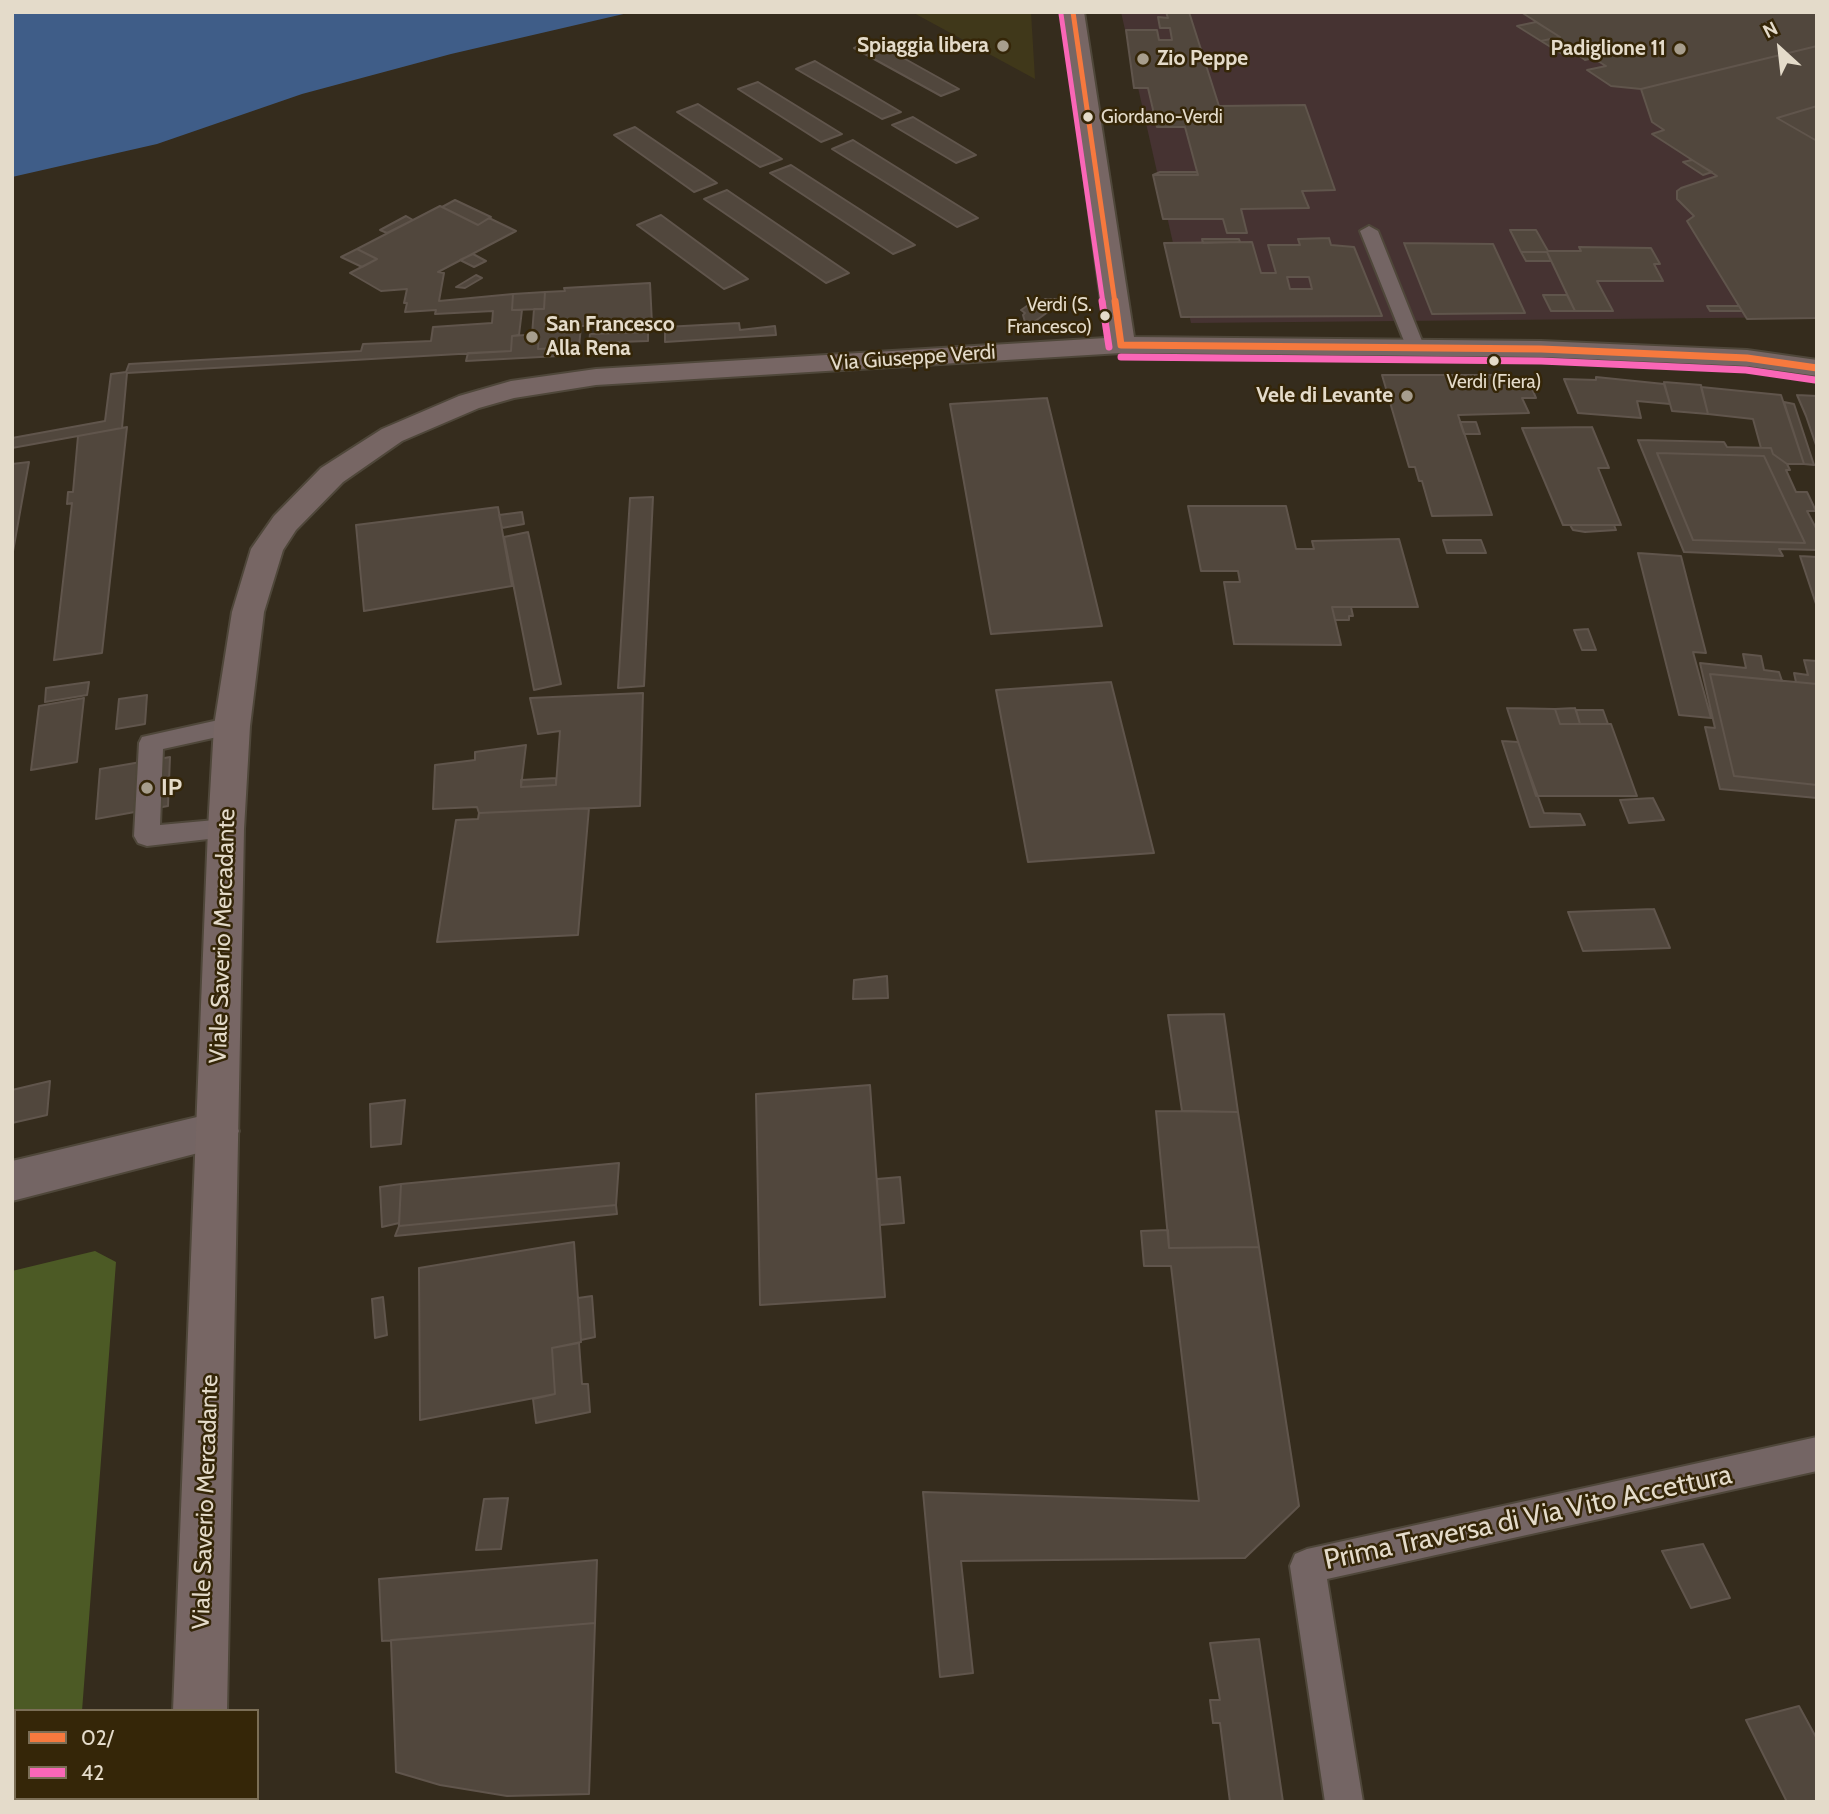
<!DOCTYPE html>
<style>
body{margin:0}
#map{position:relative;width:1829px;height:1814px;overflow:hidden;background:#352c1d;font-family:Cabin,sans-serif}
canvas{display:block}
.frame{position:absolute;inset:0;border:14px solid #e4dbca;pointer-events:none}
.legend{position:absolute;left:14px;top:1709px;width:245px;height:91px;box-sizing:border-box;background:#352608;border:2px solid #7b6e56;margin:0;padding:9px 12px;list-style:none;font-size:21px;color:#e4dbca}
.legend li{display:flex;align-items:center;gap:14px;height:35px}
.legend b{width:35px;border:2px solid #7b6e56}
.north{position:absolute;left:1745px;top:14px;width:70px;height:70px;-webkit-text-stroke:5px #352608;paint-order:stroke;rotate:333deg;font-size:19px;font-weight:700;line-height:28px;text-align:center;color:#e4dbca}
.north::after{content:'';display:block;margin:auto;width:24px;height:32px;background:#e4dbca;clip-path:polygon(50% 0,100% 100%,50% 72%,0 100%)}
</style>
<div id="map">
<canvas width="1829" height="1814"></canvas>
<div class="frame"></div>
<ul class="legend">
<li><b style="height:9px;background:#f6793e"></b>02/</li>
<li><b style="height:9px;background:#fa66b7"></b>42</li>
</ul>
<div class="north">N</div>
</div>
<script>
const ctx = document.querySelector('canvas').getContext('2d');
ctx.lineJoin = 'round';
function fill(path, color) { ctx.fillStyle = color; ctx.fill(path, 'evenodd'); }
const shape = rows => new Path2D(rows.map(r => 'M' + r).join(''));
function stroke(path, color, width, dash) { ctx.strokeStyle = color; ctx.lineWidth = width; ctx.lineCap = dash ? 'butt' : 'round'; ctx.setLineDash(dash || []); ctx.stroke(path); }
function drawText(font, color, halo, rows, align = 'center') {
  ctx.font = font + ' Cabin,sans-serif'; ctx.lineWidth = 5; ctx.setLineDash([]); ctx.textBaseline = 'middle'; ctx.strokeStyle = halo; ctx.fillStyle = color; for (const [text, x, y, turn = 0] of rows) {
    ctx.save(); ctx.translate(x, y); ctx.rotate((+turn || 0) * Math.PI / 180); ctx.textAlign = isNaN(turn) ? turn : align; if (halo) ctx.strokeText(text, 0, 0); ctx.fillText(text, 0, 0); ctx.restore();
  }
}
fill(shape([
 [1121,12,1817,12,1817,317,1191,323]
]), '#463332');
fill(shape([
 [95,1251,116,1262,82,1711,16,1711,16,1798,75,1798,75,1802,12,1802,12,1271]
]), '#4c5a25');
fill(shape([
 [912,12,1031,12,1035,79]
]), '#40381a');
fill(shape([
 [12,12,632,12,451,54,302,94,157,144,12,177]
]), '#3f5d88');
const building = shape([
 [1166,12,1189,12,1219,106,1305,105,1335,190,1302,191,1309,208,1241,209,1247,233,1227,233,1223,219,1163,219,1153,175,1198,175,1185,127,1157,127,1148,88,1134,88,1126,30,1157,30,1159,40,1172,40,1170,28,1160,28,1158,17,1168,18,1166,12],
 [1521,12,1817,12,1817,46,1641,89,1611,86,1587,70,1606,66,1593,58,1585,60,1573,51,1562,54,1541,41,1560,37,1521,12],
 [1536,22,1560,37,1541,41,1517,26,1536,22],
 [873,41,959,89,941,96,854,48,873,41],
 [1817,46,1817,106,1777,118,1817,141,1817,318,1747,319,1687,221,1694,216,1677,199,1677,191,1681,188,1717,176,1652,134,1664,130,1652,122,1641,89,1817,46],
 [815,61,901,112,882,119,796,69,815,61],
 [758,82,842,134,821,142,738,89,758,82],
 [698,104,782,159,760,167,677,112,698,104],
 [1817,106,1817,141,1777,118,1817,106],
 [913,117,976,155,956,163,892,125,913,117],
 [635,127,717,183,694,192,614,135,635,127],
 [853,140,978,218,957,227,832,149,853,140],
 [1692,160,1712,172,1703,175,1683,162,1692,160],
 [791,165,915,245,893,254,770,173,791,165],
 [1160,172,1197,172,1198,175,1153,175,1160,172],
 [727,190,849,273,826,283,704,199,727,190],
 [455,200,491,217,478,225,442,207,455,200],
 [440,206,478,225,489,218,516,231,438,272,444,273,439,301,513,294,512,310,522,310,519,335,512,336,511,351,127,373,122,428,12,448,12,438,105,421,111,374,126,372,129,364,361,351,363,344,431,341,433,327,492,323,493,311,435,314,436,310,405,312,407,303,404,303,407,289,381,291,350,273,377,259,357,249,440,206],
 [661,215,748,279,724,289,637,225,661,215],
 [406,216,413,220,387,233,380,230,406,216],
 [1510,230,1536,230,1548,251,1581,251,1579,247,1651,248,1660,264,1654,264,1663,281,1597,281,1613,311,1575,311,1547,252,1521,252,1510,230],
 [1329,238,1331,245,1354,247,1382,316,1181,317,1164,243,1252,242,1261,273,1276,273,1268,245,1300,245,1298,239,1329,238],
 [1287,277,1309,277,1312,289,1290,289,1287,277],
 [1202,239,1239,239,1240,242,1203,243,1202,239],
 [1404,243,1493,244,1525,313,1432,314,1404,243],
 [357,249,377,259,362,267,341,257,357,249],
 [1521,252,1547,252,1551,261,1526,261,1521,252],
 [473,254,486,261,474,267,460,260,473,254],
 [476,275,482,278,465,288,456,287,476,275],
 [650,283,652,324,581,326,579,347,538,349,539,334,532,335,534,309,544,309,545,292,565,291,564,288,650,283],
 [545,292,544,309,512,310,513,294,545,292],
 [1543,295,1567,295,1575,311,1551,311,1543,295],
 [1037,299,1043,301,1045,299,1059,299,1059,304,1034,322,1025,322,1023,315,1025,313,1021,310,1037,299],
 [1707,306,1739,306,1742,311,1710,311,1707,306],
 [739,323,740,330,775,326,776,335,665,342,665,327,739,323],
 [648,332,648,341,589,343,590,334,648,332],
 [539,334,538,349,578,347,578,355,466,361,468,353,511,351,512,336,539,334],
 [1382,375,1493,375,1495,379,1528,379,1536,398,1522,398,1529,413,1458,415,1492,515,1432,516,1422,481,1419,481,1415,467,1409,467,1382,375],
 [1596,377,1664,384,1670,404,1637,401,1641,418,1578,413,1564,379,1596,380,1596,377],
 [1664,382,1701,385,1708,414,1672,411,1664,382],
 [1701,387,1781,395,1804,464,1787,464,1773,454,1771,448,1761,448,1753,419,1708,414,1701,387],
 [1797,395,1817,396,1817,448,1806,416,1797,395],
 [1047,398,1102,626,991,634,950,404,1047,398],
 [1784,402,1794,404,1814,465,1804,464,1784,402],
 [1460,422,1476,422,1480,434,1464,434,1460,422],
 [127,427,102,653,54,660,72,503,67,504,68,492,73,492,78,436,127,427],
 [1592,427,1609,468,1598,468,1621,525,1563,525,1522,428,1592,427],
 [1638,440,1724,442,1727,447,1771,448,1773,454,1787,464,1790,470,1786,470,1796,492,1807,492,1816,511,1807,511,1817,530,1817,550,1779,549,1783,556,1684,552,1638,440],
 [1657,453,1764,456,1805,543,1693,540,1657,453],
 [1657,453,1764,456,1805,543,1693,540,1657,453],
 [29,462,12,557,12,464,29,462],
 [653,497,644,686,618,688,630,498,653,497],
 [1188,506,1286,506,1296,549,1314,549,1312,541,1399,539,1418,607,1332,607,1341,645,1234,644,1224,582,1240,582,1238,571,1201,571,1188,506],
 [498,507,512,586,364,611,356,525,498,507],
 [522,512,524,524,502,528,499,515,522,512],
 [1570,525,1614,525,1616,530,1585,532,1573,530,1570,525],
 [528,532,561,684,534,690,504,537,528,532],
 [1443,540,1481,540,1486,553,1447,553,1443,540],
 [1638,553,1681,556,1706,653,1693,652,1711,718,1679,715,1638,553],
 [1800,556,1817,557,1817,607,1800,556],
 [1332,607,1351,607,1353,616,1349,616,1349,620,1335,620,1332,607],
 [1588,629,1596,650,1582,650,1574,630,1588,629],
 [1743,654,1761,656,1764,670,1779,672,1782,681,1710,674,1734,776,1817,785,1817,798,1720,789,1705,727,1715,728,1700,663,1746,668,1743,654],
 [1804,660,1817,661,1817,684,1796,682,1794,673,1808,675,1804,660],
 [1710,674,1817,684,1817,785,1734,776,1710,674],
 [89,682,87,695,45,702,46,688,89,682],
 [1111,682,1154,853,1028,862,996,690,1111,682],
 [643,693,640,806,479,813,477,807,433,809,435,765,475,760,475,752,526,745,521,787,556,785,560,731,538,734,530,698,643,693],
 [147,695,145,724,116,729,119,699,147,695],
 [84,698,77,762,31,770,39,706,84,698],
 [1507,708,1555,709,1560,724,1611,724,1637,796,1536,796,1507,708],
 [1575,708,1580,724,1560,724,1555,709,1575,708],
 [1576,710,1603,710,1608,724,1580,724,1576,710],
 [1502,741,1518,742,1544,813,1580,814,1585,825,1530,827,1502,741],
 [170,757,168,806,96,819,100,769,170,757],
 [556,778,556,785,521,787,521,780,556,778],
 [1653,798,1664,820,1629,823,1620,800,1653,798],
 [589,808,578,935,437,942,456,820,478,819,479,813,589,808],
 [1654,909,1670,948,1583,951,1568,912,1654,909],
 [887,976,888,998,853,999,854,980,887,976],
 [1224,1014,1238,1112,1182,1111,1168,1015,1224,1014],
 [50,1081,47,1115,12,1123,12,1090,50,1081],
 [870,1085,885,1297,760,1305,756,1094,870,1085],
 [405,1100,401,1144,371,1147,370,1104,405,1100],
 [1156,1111,1238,1112,1259,1247,1169,1248,1156,1111],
 [619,1163,616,1205,399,1226,401,1184,619,1163],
 [900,1177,904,1223,880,1225,877,1179,900,1177],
 [401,1184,399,1223,382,1227,380,1187,401,1184],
 [616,1205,617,1214,395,1236,399,1226,616,1205],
 [1168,1230,1169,1248,1259,1247,1299,1506,1245,1558,961,1561,973,1673,940,1677,923,1492,1199,1501,1171,1266,1144,1266,1141,1231,1168,1230],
 [574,1242,581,1342,552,1348,555,1394,420,1420,419,1268,574,1242],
 [592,1296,595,1337,581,1340,578,1298,592,1296],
 [383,1297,387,1335,375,1338,372,1299,383,1297],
 [579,1343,582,1384,588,1384,590,1412,536,1423,533,1399,555,1394,552,1348,579,1343],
 [508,1498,501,1549,476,1550,484,1499,508,1498],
 [1703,1544,1730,1598,1691,1608,1662,1551,1703,1544],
 [597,1560,595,1623,382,1641,379,1579,597,1560],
 [595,1623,589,1794,507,1796,440,1785,396,1772,391,1640,595,1623],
 [1259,1639,1283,1802,1230,1802,1220,1723,1213,1723,1210,1700,1220,1700,1210,1643,1259,1639],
 [1799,1706,1817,1739,1817,1802,1787,1802,1746,1720,1799,1706]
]);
fill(building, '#51473d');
stroke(building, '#60554c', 2);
const lane = shape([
 [1369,226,1378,231,1424,346,1422,350,1415,352,1406,346,1360,231,1369,226],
 [232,717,240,720,244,726,240,732,163,749,160,825,226,819,235,822,239,829,235,836,147,846,138,843,134,836,139,743,142,737,232,717],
 [1817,1437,1817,1471,1327,1579,1363,1802,1325,1802,1290,1566,1295,1554,1307,1549,1817,1437]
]);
const street = shape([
 [218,1112,233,1118,239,1131,233,1144,12,1201,12,1161,218,1112]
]);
const secondary = shape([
 [1062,12,1084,12,1134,337,1541,341,1747,350,1817,360,1817,376,1747,366,1541,357,1121,353,596,385,514,398,479,408,402,441,343,482,296,530,283,550,264,612,250,726,244,829,227,1711,173,1711,208,829,214,726,232,612,251,549,274,516,321,468,382,429,459,396,511,381,596,369,1106,338,1062,12],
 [169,1798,225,1798,225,1802,169,1802,169,1798]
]);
stroke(lane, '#4f473a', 4);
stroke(street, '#4f473a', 4);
stroke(secondary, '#4f473a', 4);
fill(lane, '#746564');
fill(street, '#746564');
fill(secondary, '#776664');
stroke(shape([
 [1073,12,1115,303]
]), '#f6793e', 5);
stroke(shape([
 [1115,301,1121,345],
 [1121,345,1541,349,1747,358,1817,368]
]), '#f6793e', 7);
stroke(shape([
 [1061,14,1103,303]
]), '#fa66b7', 5);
stroke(shape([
 [1102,301,1109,347],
 [1121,357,1541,361,1746,370,1815,380]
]), '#fa66b7', 7);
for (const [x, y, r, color] of [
 [1003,46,7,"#a79e8d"],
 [1680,49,7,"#a79e8d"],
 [1143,59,7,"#a79e8d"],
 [1088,117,6,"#e4dbca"],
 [1105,316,6,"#e4dbca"],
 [532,337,7,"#a79e8d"],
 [1494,361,6,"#e4dbca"],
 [1407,396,7,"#a79e8d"],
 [147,788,7,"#a79e8d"]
]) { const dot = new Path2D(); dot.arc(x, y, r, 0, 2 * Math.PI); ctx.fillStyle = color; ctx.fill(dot); stroke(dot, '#352608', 2.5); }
drawText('19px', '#e4dbca', '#352608', [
 ["Giordano-Verdi",1101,117],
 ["Verdi (S.",1092,305,"right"],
 ["Francesco)",1092,327,"right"],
 ["Verdi (Fiera)",1494,382,"center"]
], 'left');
drawText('bold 21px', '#e4dbca', '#352608', [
 ["Spiaggia libera",989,46],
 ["Padiglione 11",1666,49],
 ["Zio Peppe",1157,59,"left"],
 ["San Francesco",546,325,"left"],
 ["Alla Rena",546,349,"left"],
 ["Vele di Levante",1393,396]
], 'right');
drawText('21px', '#e4dbca', '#352608', [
 ["Via Giuseppe Verdi",913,358,-4]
]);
drawText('bold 24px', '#e4dbca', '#352608', [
 ["IP",161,788]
], 'left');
drawText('24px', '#e4dbca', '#352608', [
 ["Viale Saverio Mercadante",223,936,-88],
 ["Viale Saverio Mercadante",206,1502,-88]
]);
drawText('28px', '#e4dbca', '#352608', [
 ["Prima Traversa di Via Vito Accettura",1528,1518,-12]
]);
</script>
